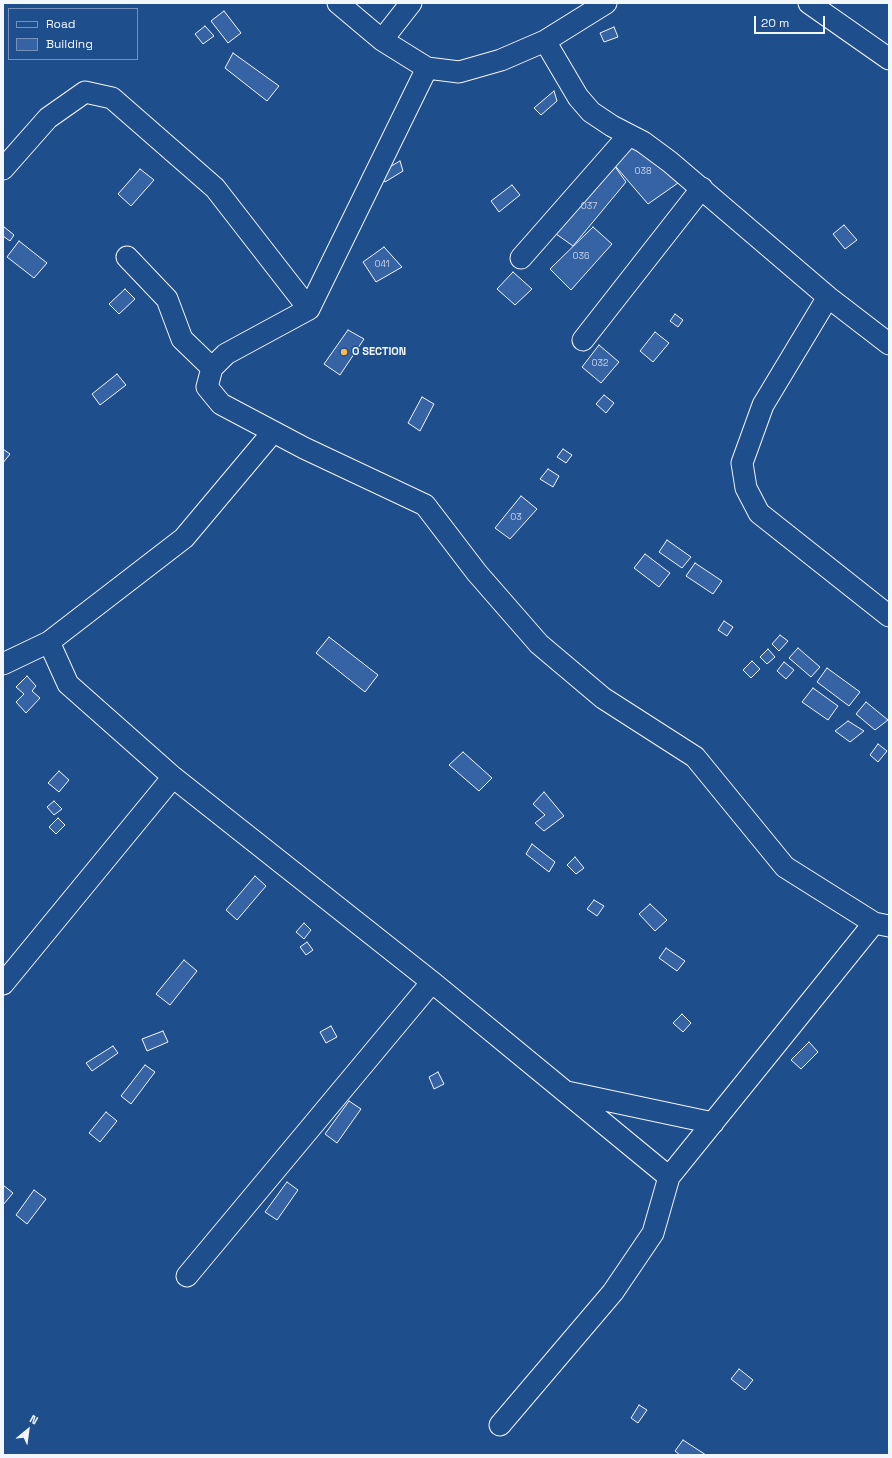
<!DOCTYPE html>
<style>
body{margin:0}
#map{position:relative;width:892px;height:1458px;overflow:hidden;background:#1f4e8c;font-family:"Space Grotesk",sans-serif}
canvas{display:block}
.frame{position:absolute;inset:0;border:4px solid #f2f6ff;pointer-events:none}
.legend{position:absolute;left:8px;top:8px;width:130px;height:52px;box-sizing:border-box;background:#1f4e8c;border:1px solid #7391ba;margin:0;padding:5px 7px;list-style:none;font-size:12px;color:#f2f6ff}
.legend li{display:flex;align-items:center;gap:8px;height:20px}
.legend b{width:20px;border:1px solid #7391ba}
.north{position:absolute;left:8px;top:1410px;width:40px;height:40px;-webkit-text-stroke:3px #1f4e8c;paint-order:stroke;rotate:29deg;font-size:11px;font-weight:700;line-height:16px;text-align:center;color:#f2f6ff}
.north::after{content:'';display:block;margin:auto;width:14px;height:18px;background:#f2f6ff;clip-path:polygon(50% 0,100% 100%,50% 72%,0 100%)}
.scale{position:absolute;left:754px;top:16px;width:71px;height:18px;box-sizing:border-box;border:2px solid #f2f6ff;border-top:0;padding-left:5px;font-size:12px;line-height:14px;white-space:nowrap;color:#f2f6ff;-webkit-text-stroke:3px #1f4e8c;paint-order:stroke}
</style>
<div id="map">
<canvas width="892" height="1458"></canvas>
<div class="frame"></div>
<ul class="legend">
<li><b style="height:5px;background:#1f4e8c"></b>Road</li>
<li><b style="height:11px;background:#3563a3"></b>Building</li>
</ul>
<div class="north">N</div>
<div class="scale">20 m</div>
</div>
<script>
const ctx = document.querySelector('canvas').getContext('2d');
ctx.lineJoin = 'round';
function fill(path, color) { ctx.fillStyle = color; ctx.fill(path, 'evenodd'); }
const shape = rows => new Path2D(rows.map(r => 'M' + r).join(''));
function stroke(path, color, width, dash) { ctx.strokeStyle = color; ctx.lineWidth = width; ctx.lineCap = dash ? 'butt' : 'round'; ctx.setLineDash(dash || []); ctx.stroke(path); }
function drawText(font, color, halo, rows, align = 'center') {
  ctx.font = font + ' "Space Grotesk",sans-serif'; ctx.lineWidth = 3; ctx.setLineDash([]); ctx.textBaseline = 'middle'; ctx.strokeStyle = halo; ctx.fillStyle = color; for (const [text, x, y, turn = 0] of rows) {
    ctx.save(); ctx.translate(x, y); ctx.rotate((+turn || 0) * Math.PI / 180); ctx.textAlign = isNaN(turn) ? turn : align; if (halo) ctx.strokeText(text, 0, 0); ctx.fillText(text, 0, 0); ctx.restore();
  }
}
const building = shape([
 [224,11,241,33,228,43,211,21,224,11],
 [205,26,214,36,203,44,195,34,205,26],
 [614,27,618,37,604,42,600,33,614,27],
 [233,53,279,86,267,101,225,68,233,53],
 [554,91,557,101,541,115,534,108,554,91],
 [632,139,678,183,648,204,611,161,632,139],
 [400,161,403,171,385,182,379,173,400,161],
 [611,161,626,182,573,246,552,231,611,161],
 [140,169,154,180,131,206,118,194,140,169],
 [512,185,520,195,499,212,491,201,512,185],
 [844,225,857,240,845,249,833,234,844,225],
 [3,226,14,235,10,241,3,236,3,226],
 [593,227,612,244,571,290,550,269,593,227],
 [19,241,47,263,34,278,7,257,19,241],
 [384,247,402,267,376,282,363,262,384,247],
 [513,272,532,289,515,305,497,289,513,272],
 [125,289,135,299,119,314,109,304,125,289],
 [675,314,683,320,678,327,670,321,675,314],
 [348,330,364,339,340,375,324,364,348,330],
 [655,332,669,343,653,362,640,351,655,332],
 [599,345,619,362,601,383,582,367,599,345],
 [117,374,126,385,100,405,92,394,117,374],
 [604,395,614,403,606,413,596,404,604,395],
 [422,397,434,404,420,431,408,423,422,397],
 [3,449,10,454,3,463,3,449],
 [563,449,572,455,566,463,557,457,563,449],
 [548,469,559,476,553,487,540,479,548,469],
 [521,496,537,509,510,539,495,528,521,496],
 [667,540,691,557,682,568,659,552,667,540],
 [645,554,670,573,659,587,634,568,645,554],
 [695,563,722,581,713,594,686,576,695,563],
 [724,621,733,627,727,636,718,630,724,621],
 [780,635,788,641,779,651,772,644,780,635],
 [329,637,378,675,365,692,316,653,329,637],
 [798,648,820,667,811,677,789,658,798,648],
 [768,649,775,657,767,664,760,657,768,649],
 [752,661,760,669,751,678,743,670,752,661],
 [784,662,794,670,786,679,777,671,784,662],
 [827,668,860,692,849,706,817,682,827,668],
 [27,676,36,686,32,691,40,698,26,713,16,702,24,694,16,687,27,676],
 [813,688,838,706,828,720,802,702,813,688],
 [866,702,888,720,875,730,856,714,866,702],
 [848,721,864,731,850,742,835,731,848,721],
 [878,744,887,751,878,762,870,755,878,744],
 [463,752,492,778,479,791,449,765,463,752],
 [59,771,69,780,59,792,48,783,59,771],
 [544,792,564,816,544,831,535,823,545,815,533,804,544,792],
 [54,801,62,809,54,815,47,807,54,801],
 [58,818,65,825,56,834,49,827,58,818],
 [532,844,555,862,549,872,526,854,532,844],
 [575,857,584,868,576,874,567,865,575,857],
 [255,876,266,886,237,920,226,910,255,876],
 [594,900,604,906,597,916,587,909,594,900],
 [650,904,667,920,655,931,639,914,650,904],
 [304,923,311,930,304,939,296,932,304,923],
 [307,942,313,950,306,955,300,947,307,942],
 [666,948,685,961,677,971,659,958,666,948],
 [184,960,197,971,170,1005,156,994,184,960],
 [682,1014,691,1023,683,1032,673,1023,682,1014],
 [331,1026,337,1037,326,1043,320,1032,331,1026],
 [163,1031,168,1042,147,1051,142,1039,163,1031],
 [809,1042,818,1052,801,1069,791,1060,809,1042],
 [113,1046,118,1053,92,1071,86,1063,113,1046],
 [145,1065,155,1072,131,1104,121,1096,145,1065],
 [438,1072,444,1084,434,1089,429,1077,438,1072],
 [349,1101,361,1109,337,1143,325,1134,349,1101],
 [106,1112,117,1121,100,1142,89,1133,106,1112],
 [287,1182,298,1190,277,1220,265,1212,287,1182],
 [3,1185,13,1193,3,1205,3,1185],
 [34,1190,46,1199,27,1224,16,1215,34,1190],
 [739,1369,753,1380,745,1390,731,1379,739,1369],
 [639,1405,647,1410,638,1423,631,1418,639,1405],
 [683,1440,706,1455,680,1455,675,1451,683,1440]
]);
fill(building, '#3563a3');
stroke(building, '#f2f6ff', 1);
const street = shape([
 [338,3,382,40,427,68,459,72,501,60,545,41,606,3],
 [809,3,889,59],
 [382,40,411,3],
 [545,41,578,97,591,112,612,126,643,142,670,162,828,297,889,344],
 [427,68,309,309,226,354,212,368,207,387,221,404,304,448,425,505,477,573,539,644,603,698,695,757,785,867,874,923,889,926],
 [3,169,48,118,85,92,112,98,215,188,309,309],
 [127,257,167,299,182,339,212,368],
 [521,258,629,135],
 [828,297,763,405,742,463,746,488,759,513,889,616],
 [583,340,702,188],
 [49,642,68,684,173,777,432,982,669,1177,874,923],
 [3,664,49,642,184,538,273,432],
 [3,984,173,777],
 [567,1092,713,1123],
 [187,1276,432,982],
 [500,1425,613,1292,653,1233,669,1177]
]);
stroke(street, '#f2f6ff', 23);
stroke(street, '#1f4e8c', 21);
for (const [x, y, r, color] of [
 [344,352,4,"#ffb74d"]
]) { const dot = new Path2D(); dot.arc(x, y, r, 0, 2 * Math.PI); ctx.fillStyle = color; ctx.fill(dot); stroke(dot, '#1f4e8c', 1.5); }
drawText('9px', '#c3d1e8', null, [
 ["O38",643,172],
 ["O37",589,207],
 ["O36",581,257],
 ["O41",382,265],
 ["O32",600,364],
 ["O3",516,518]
]);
drawText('bold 11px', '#f2f6ff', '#1f4e8c', [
 ["O SECTION",352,352]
], 'left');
</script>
